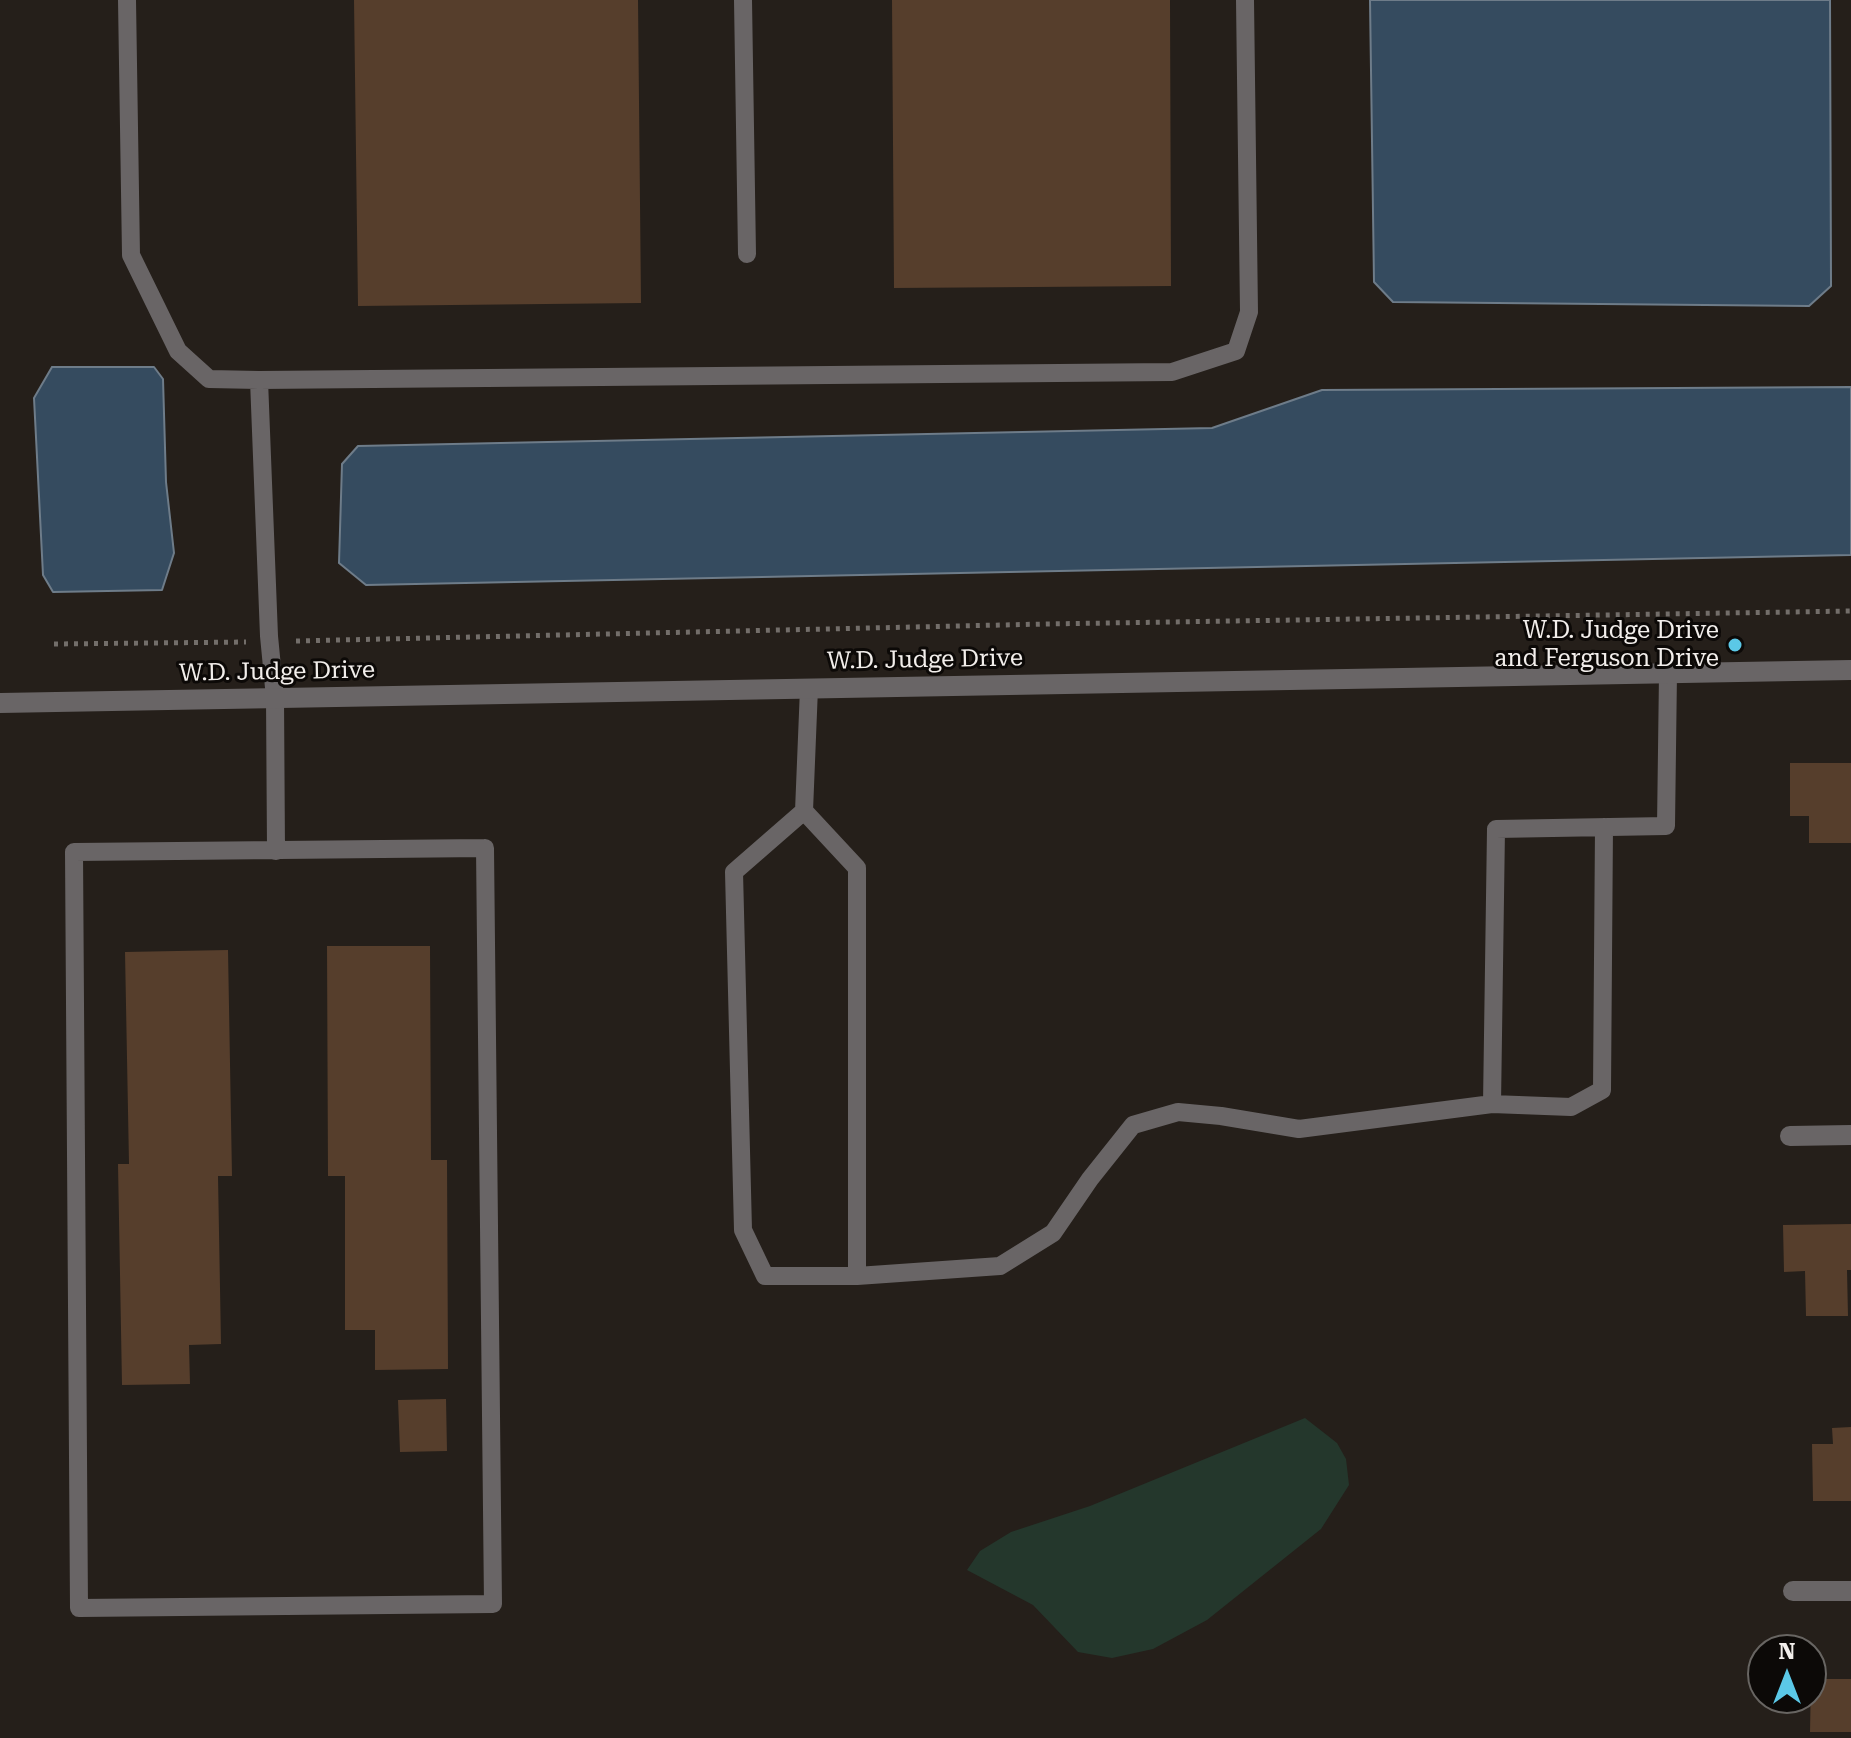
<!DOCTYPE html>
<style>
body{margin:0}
#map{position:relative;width:1851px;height:1738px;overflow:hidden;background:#251f1a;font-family:"Roboto Serif",serif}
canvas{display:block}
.north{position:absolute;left:1747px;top:1634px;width:80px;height:80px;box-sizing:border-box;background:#0c0907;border:2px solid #686562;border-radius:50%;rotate:0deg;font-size:22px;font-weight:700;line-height:32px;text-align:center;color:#f2eeeb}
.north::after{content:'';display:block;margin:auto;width:28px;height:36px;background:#5bc8e7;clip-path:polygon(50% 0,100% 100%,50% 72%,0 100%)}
</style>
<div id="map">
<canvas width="1851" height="1738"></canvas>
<div class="north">N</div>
</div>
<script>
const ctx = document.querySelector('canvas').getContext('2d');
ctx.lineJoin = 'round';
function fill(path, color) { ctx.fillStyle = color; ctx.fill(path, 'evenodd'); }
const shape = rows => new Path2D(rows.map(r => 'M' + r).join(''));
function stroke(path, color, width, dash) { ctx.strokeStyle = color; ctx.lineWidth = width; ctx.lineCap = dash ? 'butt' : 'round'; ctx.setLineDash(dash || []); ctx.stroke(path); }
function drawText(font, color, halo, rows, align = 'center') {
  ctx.font = font + ' "Roboto Serif",serif'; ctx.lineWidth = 6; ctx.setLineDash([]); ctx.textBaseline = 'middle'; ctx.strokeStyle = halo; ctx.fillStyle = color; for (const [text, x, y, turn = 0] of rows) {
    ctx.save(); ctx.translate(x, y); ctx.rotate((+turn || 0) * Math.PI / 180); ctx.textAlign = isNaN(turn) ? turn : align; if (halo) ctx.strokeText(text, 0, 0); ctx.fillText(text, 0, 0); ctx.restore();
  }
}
fill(shape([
 [1305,1418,1337,1443,1346,1459,1349,1485,1321,1529,1207,1620,1153,1649,1112,1658,1078,1652,1033,1605,967,1570,980,1551,1011,1532,1090,1506]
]), '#24372c');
const water = shape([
 [1370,0,1830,0,1831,286,1809,306,1393,302,1374,282,1370,0],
 [52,367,154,367,163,379,166,482,174,553,162,590,53,592,43,575,34,398,52,367],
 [1851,387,1851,555,366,585,339,563,342,464,358,446,1212,428,1322,390,1851,387]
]);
fill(water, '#354b5f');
stroke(water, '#6e7c89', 2);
fill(shape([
 [354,0,638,0,641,303,358,306],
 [892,0,1170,0,1171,286,894,288],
 [1790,763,1851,763,1851,843,1809,843,1809,816,1790,816],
 [327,946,430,946,431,1160,447,1160,448,1369,375,1370,375,1330,345,1330,345,1176,328,1176],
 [228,950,232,1176,218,1176,221,1344,189,1345,190,1384,122,1385,118,1164,129,1164,125,952],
 [1851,1224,1851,1270,1847,1270,1848,1316,1806,1316,1805,1271,1784,1272,1783,1225],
 [446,1399,447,1451,400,1452,398,1400],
 [1851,1427,1851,1501,1813,1501,1812,1444,1833,1444,1832,1428],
 [1811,1679,1851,1679,1851,1732,1810,1732]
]), '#563e2c');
stroke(shape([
 [296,641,1046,624,1851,611],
 [54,644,246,642]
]), '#736e6a', 5, [4, 6]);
stroke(shape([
 [127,0,131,255,178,351,209,379,259,380],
 [743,0,747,254],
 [809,688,804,811,734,872,743,1230,765,1276,857,1276,1000,1266,1053,1233,1090,1179,1133,1125,1178,1112,1221,1116,1299,1129,1492,1104],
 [804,811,857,868,857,1276],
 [1604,827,1602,1090,1571,1107,1492,1104,1496,829,1666,826,1668,673],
 [485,848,493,1604,79,1608,74,852,485,848],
 [276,851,275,698,269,636,259,380,1172,372,1236,351,1249,312,1245,0]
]), '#696566', 18);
stroke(shape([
 [1790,1136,1851,1135],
 [1793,1591,1851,1591]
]), '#696566', 20);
stroke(shape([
 [0,703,1851,670]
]), '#696566', 20);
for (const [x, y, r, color] of [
 [1735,645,8,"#5bc8e7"]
]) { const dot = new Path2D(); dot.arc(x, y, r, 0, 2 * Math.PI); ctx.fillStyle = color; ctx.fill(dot); stroke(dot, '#0c0907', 3); }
drawText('24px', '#f2eeeb', '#0c0907', [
 ["W.D. Judge Drive",1719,631],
 ["and Ferguson Drive",1719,659]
], 'right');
drawText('24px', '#f2eeeb', '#0c0907', [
 ["W.D. Judge Drive",925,660,-1],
 ["W.D. Judge Drive",277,672,-1]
]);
</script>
